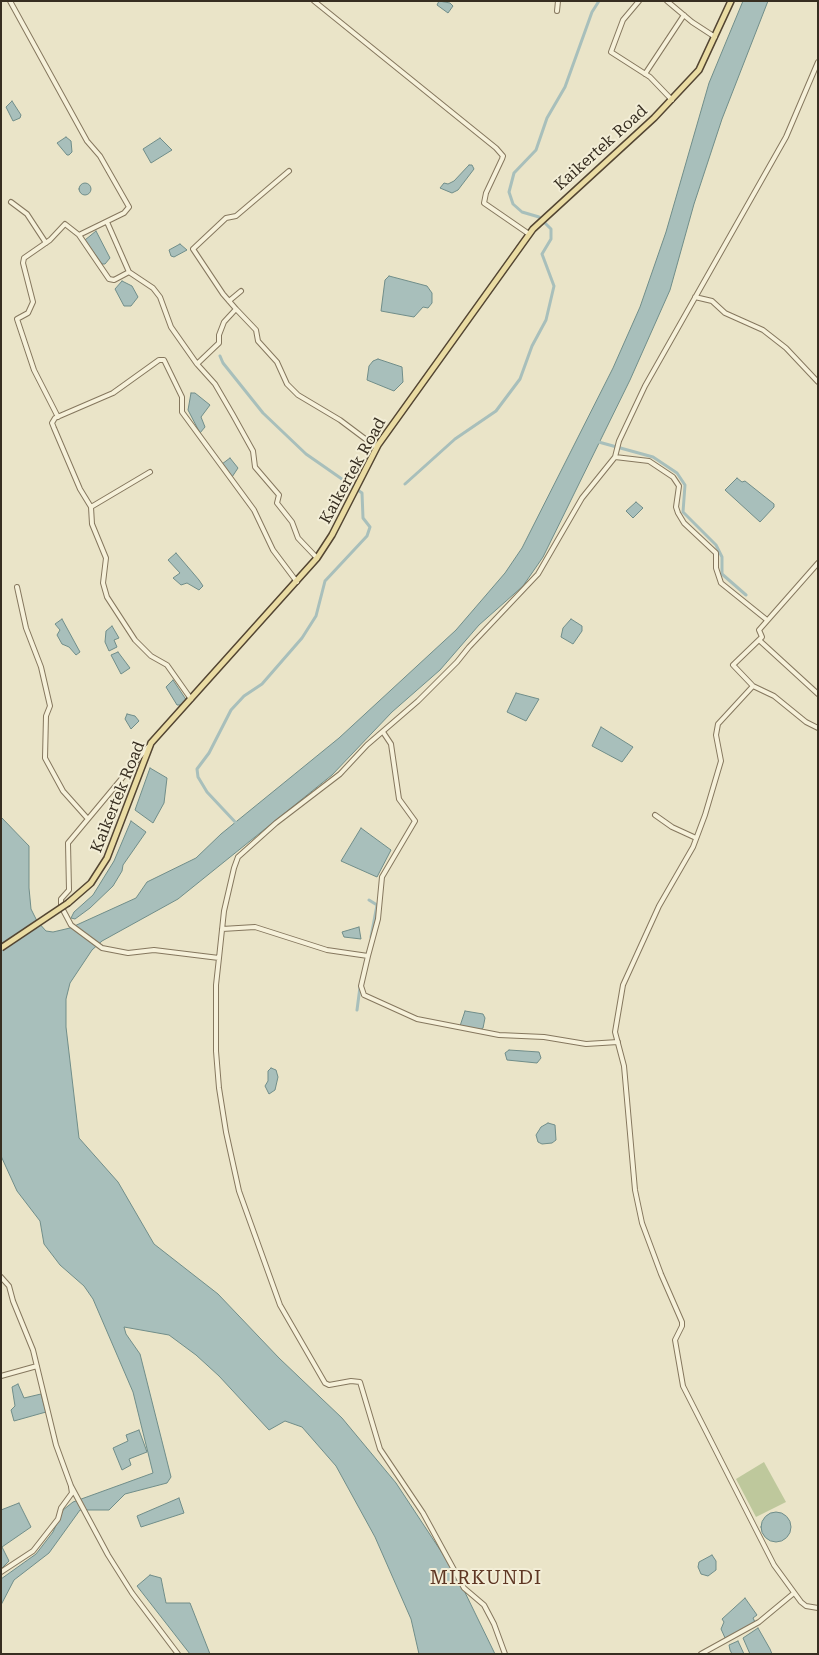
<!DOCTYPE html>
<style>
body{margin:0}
#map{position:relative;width:819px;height:1655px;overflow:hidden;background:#eae4c8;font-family:"Roboto Serif",serif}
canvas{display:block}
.frame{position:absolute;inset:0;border:2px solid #372e21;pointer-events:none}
</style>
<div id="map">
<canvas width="819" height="1655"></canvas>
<div class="frame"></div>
</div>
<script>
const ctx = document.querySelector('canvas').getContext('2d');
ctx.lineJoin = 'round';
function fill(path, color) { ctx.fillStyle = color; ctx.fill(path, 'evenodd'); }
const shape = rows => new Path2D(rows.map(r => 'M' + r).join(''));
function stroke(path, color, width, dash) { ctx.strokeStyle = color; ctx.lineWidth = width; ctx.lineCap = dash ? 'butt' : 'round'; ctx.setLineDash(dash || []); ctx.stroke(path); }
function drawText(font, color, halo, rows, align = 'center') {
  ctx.font = font + ' "Roboto Serif",serif'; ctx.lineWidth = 4; ctx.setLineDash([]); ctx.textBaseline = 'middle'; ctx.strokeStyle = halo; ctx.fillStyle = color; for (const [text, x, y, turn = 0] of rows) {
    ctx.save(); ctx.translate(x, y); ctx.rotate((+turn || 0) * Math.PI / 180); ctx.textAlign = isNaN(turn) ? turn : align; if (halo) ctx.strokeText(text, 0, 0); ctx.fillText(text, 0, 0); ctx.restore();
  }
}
fill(shape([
 [764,1462,786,1502,756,1517,736,1479]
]), '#bec89c');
const water = shape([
 [439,1,450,3,453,6,448,13,437,5,439,1],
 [743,1,768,1,722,119,694,204,670,290,630,380,543,557,523,586,479,625,440,670,392,712,332,775,178,899,102,941,92,950,70,983,66,999,66,1027,79,1138,118,1182,154,1244,218,1294,279,1358,342,1418,396,1483,456,1574,495,1654,419,1654,411,1619,375,1537,336,1466,302,1427,285,1421,269,1430,219,1376,196,1355,169,1335,124,1327,126,1334,140,1354,171,1477,167,1483,125,1494,109,1510,80,1510,49,1553,14,1580,1,1605,1,1579,36,1554,53,1532,63,1510,73,1502,153,1473,133,1392,93,1299,84,1286,60,1265,44,1244,40,1221,17,1191,1,1156,1,817,29,846,29,888,31,909,37,921,46,931,53,932,70,928,136,898,147,882,196,858,221,834,339,738,456,630,505,573,522,548,613,368,640,307,666,232,709,83,743,1],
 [12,101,21,115,20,118,13,121,6,107,12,101],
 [66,137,71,141,72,152,69,155,67,155,57,143,66,137],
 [160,138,172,150,151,163,143,149,160,138],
 [469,165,472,165,474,169,458,190,452,193,440,188,444,183,448,184,454,181,469,165],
 '79 189a6 6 0 1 1 12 0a6 6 0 1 1-12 0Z',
 [96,231,110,258,105,264,102,264,85,240,96,231],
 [180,244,187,250,174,257,171,256,169,250,180,244],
 [389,276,427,286,432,293,432,303,428,308,423,307,414,317,381,311,385,280,389,276],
 [122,281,132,286,138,297,131,306,124,306,115,289,122,281],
 [378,359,402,367,403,382,394,391,367,380,369,366,373,361,378,359],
 [191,393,195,393,210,405,201,417,205,427,200,433,188,410,191,393],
 [230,458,238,468,232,477,222,464,230,458],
 [737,478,742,482,745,481,774,504,774,507,760,522,725,490,737,478],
 [636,502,643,508,633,518,626,511,636,502],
 [176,553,199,580,203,586,199,590,187,583,181,585,173,578,180,573,168,560,176,553],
 [62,619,80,652,76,655,69,647,62,644,57,635,60,630,55,624,62,619],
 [571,619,582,626,582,631,573,644,561,637,563,628,571,619],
 [112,626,119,638,114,640,117,647,109,651,105,642,106,631,112,626],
 [118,652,130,668,121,674,111,655,118,652],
 [173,680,187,701,182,705,177,705,166,687,173,680],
 [516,693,539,699,526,721,507,712,516,693],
 [127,714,135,716,139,721,131,729,125,719,127,714],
 [601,727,633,747,622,762,592,746,601,727],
 [150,768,167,778,164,803,153,823,135,810,150,768],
 [131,821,146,832,123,865,122,871,113,886,90,908,75,919,71,918,74,912,93,895,114,861,131,821],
 [361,828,391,850,377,877,341,861,361,828],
 [359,927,361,939,344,937,342,932,359,927],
 [465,1011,483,1014,485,1018,483,1028,480,1030,460,1026,465,1011],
 [509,1050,539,1052,541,1058,537,1063,507,1060,505,1053,509,1050],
 [271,1068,276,1070,278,1077,275,1090,269,1094,265,1086,268,1081,268,1071,271,1068],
 [548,1123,555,1125,556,1140,552,1143,542,1144,538,1142,536,1135,541,1127,548,1123],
 [18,1384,24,1398,41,1394,46,1412,14,1421,11,1410,15,1406,12,1387,18,1384],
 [139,1430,147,1452,129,1459,131,1465,122,1470,113,1448,128,1441,126,1435,139,1430],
 [179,1498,184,1513,141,1527,137,1516,179,1498],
 [19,1503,31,1527,2,1547,9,1561,1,1569,1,1510,19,1503],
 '761 1527a15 15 0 1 1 30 0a15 15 0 1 1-30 0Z',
 [712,1555,716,1561,716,1570,708,1576,701,1574,698,1567,699,1562,712,1555],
 [150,1575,161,1578,166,1603,190,1603,210,1654,190,1654,137,1586,150,1575],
 [745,1598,757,1615,753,1618,755,1622,726,1640,721,1629,724,1622,722,1619,745,1598],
 [758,1628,770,1649,772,1654,750,1654,743,1638,758,1628],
 [738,1641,744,1654,732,1654,730,1650,729,1645,738,1641]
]);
fill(water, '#a8bfbb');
stroke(water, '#708d89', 1);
stroke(shape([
 [220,356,223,363,263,413,306,454,362,493,363,518,370,527,367,536,325,581,316,616,302,638,262,684,244,696,231,710,209,753,197,769,198,777,207,792,237,824],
 [595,441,653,457,677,473,685,485,683,512,716,545,722,557,722,574,746,595],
 [405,484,455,439,496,411,520,379,532,346,546,320,554,286,542,254,551,239,551,229,539,217,522,212,513,204,509,192,514,173,536,150,547,118,565,87,592,12,599,1],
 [369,900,377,905,371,937],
 [357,1010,360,987]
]), '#a8bfbb', 3);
const minor = shape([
 [10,1,87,141,100,156,129,207,124,213,79,235,109,279,114,280,129,272,153,288,160,297,171,327,197,364,219,343,219,335,224,322,236,309,256,330,258,341,277,362,287,384,298,395,340,420,376,447],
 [314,1,496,148,503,156,502,159,486,193,484,203,529,234],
 [639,1,623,20,611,52,650,77,672,100],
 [667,1,692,22,715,37],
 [557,11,558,1],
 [645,74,684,15],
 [11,202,27,214,46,243],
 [107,222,129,272],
 [695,297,712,301,725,313,763,330,786,348,818,382],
 [229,301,241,291],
 [236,309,223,294,193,249,226,218,236,216,289,171],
 [197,364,215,384,233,415,253,451,255,467,279,495,277,503,292,522,298,538,317,558],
 [58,417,34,370,17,319,28,313,33,302,23,263,24,258,50,240,65,224,79,235],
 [615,457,619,441,645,386,786,137,818,62],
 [91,507,150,472],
 [17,587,26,628,41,667,50,706,46,716,45,758,63,791,88,819],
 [759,640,818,694],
 [753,686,718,724,716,735,721,761,705,815,693,847,659,906,623,985,615,1032,624,1066,635,1190,642,1223,661,1274,682,1322,682,1326,675,1340,683,1386,774,1565,801,1602,806,1606,818,1608],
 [753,686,733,665,762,637,759,630,818,563],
 [753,686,774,696,806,722,818,728],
 [191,699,167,665,151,656,135,640,107,597,103,583,106,558,92,524,91,507,80,489,54,428,52,423,55,418,113,393,159,360,164,360,182,397,182,412,254,510,273,550,297,582],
 [148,747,68,843,69,890,61,899,61,906,71,925,102,948,128,953,154,950,219,958,216,985,216,1051,219,1088,226,1132,239,1191,280,1305,325,1383,329,1385,351,1381,360,1382,380,1449,423,1513,464,1588,484,1605,494,1624,505,1654],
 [655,815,672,827,696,838],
 [222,929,255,927,327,950,368,956,361,986,364,995,417,1019,499,1035,544,1037,586,1044,618,1042],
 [368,956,378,919,382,877,415,821,399,799,391,744,383,732],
 [219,958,224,911,234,868,238,857,276,823,340,774,367,745,418,701,457,662,469,647,538,574,582,498,615,457,649,461,673,477,679,486,676,507,678,513,684,523,716,553,716,568,721,583,767,620],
 [1,1277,9,1286,13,1301,33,1350,56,1445,71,1486,108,1555,132,1593,178,1654],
 [1,1376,37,1366],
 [1,1572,33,1551,58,1519,61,1508,72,1493,71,1487],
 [701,1654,759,1622,794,1593]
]);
const major = shape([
 [68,903,91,883,107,858,151,743,317,558,332,535,378,445,533,229,654,118,699,70,731,1]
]);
stroke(minor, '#85775e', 6);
stroke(major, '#534532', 8);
stroke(minor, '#f6f1da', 4);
stroke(major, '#eadca3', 5);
const majorBridge = shape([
 [1,948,68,903]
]);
stroke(majorBridge, '#534532', 8, []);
stroke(majorBridge, '#eadca3', 5);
drawText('16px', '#372e21', '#f3eed7', [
 ["Kaikertek Road",601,148,-42],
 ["Kaikertek Road",353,471,-61],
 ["Kaikertek Road",118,797,-68]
]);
ctx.letterSpacing = '1px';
drawText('19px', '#5f3724', '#f3eed7', [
 ["MIRKUNDI",486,1578]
]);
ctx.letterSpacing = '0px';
</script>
